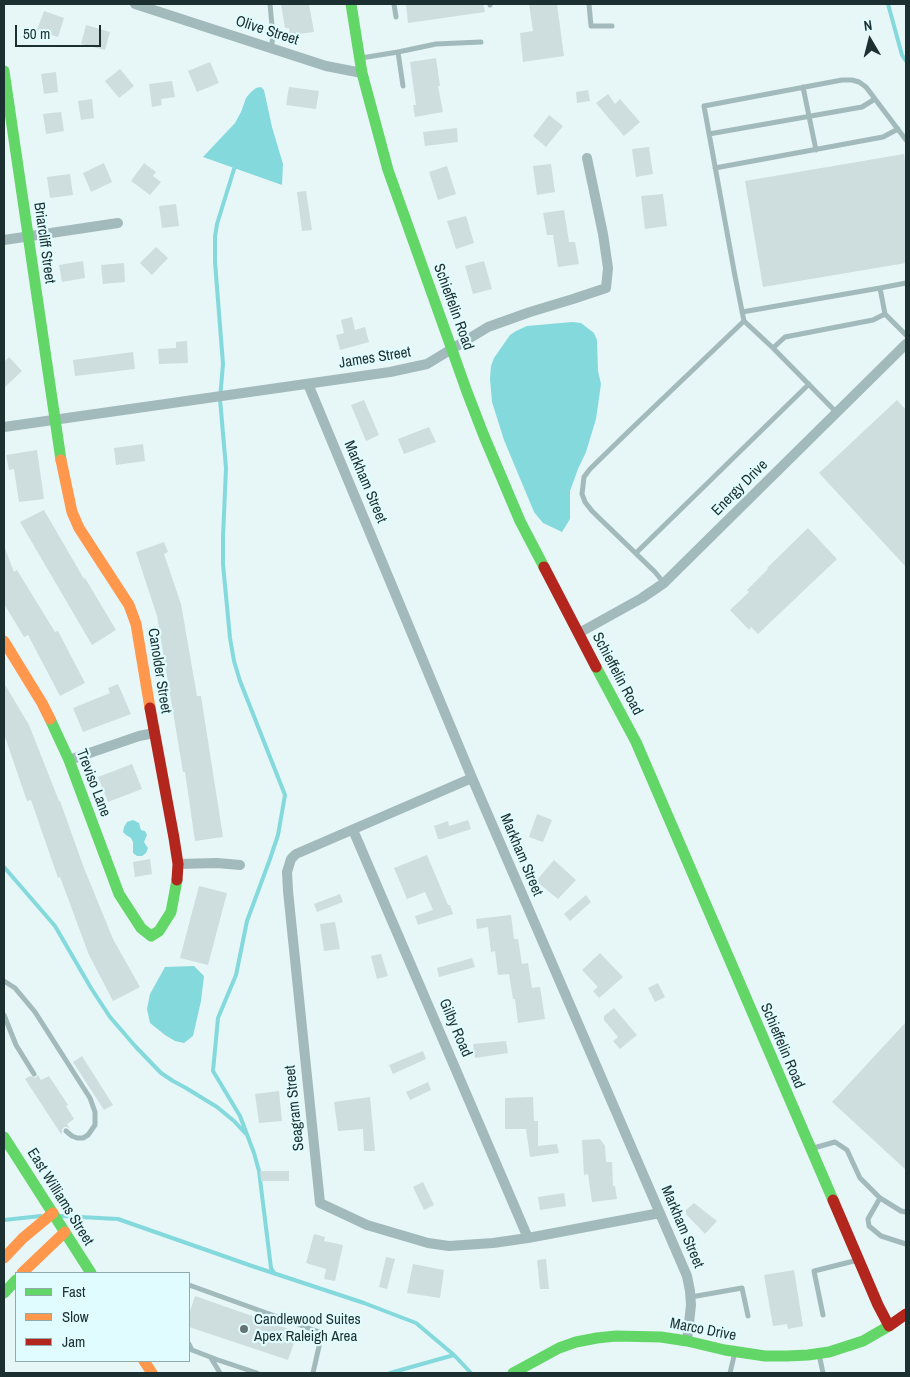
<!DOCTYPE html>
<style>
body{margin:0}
#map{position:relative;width:910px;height:1377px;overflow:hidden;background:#e7f6f7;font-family:"Archivo Narrow",sans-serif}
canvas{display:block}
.frame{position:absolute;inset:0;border:5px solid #1d3031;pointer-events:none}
.legend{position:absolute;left:15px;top:1272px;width:175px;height:90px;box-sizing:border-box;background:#e0fcfe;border:1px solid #92aaac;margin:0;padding:6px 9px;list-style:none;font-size:15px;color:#1d3031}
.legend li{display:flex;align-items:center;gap:10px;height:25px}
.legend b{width:25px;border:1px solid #92aaac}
.north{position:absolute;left:845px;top:15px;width:50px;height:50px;-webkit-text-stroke:4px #e0fcfe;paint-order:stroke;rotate:352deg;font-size:14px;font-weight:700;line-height:20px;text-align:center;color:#1d3031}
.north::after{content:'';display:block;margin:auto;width:18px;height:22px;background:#1d3031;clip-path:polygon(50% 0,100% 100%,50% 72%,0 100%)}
.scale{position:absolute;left:15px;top:25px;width:86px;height:22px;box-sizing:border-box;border:2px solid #1d3031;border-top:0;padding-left:6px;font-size:15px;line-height:18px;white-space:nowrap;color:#1d3031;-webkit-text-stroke:4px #e0fcfe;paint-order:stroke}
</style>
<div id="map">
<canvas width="910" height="1377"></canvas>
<div class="frame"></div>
<ul class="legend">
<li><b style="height:6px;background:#63d668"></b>Fast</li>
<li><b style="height:6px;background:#ff974d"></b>Slow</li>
<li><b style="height:6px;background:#b3261e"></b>Jam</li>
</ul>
<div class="north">N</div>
<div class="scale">50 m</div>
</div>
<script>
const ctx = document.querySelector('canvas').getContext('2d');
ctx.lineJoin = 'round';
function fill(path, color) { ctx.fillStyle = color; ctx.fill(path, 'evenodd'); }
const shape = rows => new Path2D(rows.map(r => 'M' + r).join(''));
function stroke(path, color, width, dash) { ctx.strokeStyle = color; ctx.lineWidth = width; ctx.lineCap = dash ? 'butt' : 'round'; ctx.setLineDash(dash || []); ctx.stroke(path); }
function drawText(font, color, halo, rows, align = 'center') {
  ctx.font = font + ' "Archivo Narrow",sans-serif'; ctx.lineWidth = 4.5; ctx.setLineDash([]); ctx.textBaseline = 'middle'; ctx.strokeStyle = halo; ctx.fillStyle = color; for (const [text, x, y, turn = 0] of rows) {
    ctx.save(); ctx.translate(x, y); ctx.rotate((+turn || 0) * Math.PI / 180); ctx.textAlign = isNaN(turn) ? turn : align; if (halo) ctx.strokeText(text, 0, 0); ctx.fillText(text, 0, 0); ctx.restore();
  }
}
fill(shape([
 [261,87,264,90,272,127,283,164,282,185,203,157,235,123,241,112,246,98,251,92,256,88],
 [572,322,581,323,594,333,597,340,598,371,601,384,596,419,586,452,578,469,570,491,570,519,562,532,543,523,534,512,504,440,492,402,490,379,491,366,494,358,510,335,516,331,527,326],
 [133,820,139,823,141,830,145,831,147,835,144,842,148,848,146,853,142,856,137,856,133,853,133,842,131,838,126,835,123,832,124,827,127,822],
 [194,966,204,976,201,1001,193,1036,184,1043,175,1041,165,1035,150,1023,147,1009,150,994,165,967]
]), '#84d9dd');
stroke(shape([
 [888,4,902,55,906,61],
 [235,166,217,224,215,237,215,262,223,364,220,399,226,468,223,537,223,564,230,638,234,661,240,681,285,795,278,835,270,859,247,921,236,975,218,1018,213,1071,240,1116,254,1153,259,1171,271,1268,275,1274],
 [4,867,55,926,91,988,110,1017,135,1046,161,1073,173,1081,186,1088,217,1107,234,1121,246,1134],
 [61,1216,118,1219,252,1266,364,1303,416,1323,454,1355,471,1373],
 [4,1220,41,1216],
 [390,1373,454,1355]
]), '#84d9dd', 4);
fill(shape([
 [281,4,309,4,314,32,290,35,289,28,285,28],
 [406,4,483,4,485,12,408,23],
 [529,4,557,4,564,56,523,62,520,33,533,31],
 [44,11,64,18,58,37,37,30],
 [86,25,110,32,105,50,81,44],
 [436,58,440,86,438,86,443,112,415,117,413,105,416,105,410,62],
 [210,62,219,83,197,92,188,71],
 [120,69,134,86,119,98,105,81],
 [56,72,58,92,44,94,41,74],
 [172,81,175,97,161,99,162,105,152,107,149,84],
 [289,87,319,91,316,109,286,105],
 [588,90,590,101,577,103,576,92],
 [608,94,615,104,620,99,640,122,624,136,606,115,596,103],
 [92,99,94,118,81,120,78,101],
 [61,112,64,131,46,134,43,114],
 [549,115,563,126,546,147,533,136],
 [457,128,458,142,425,146,423,132],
 [649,147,653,174,636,177,632,149],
 [904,154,906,169,906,263,763,287,745,181],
 [104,163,112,182,91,192,83,173],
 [144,163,156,172,153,176,161,182,150,195,131,181],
 [551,164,555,192,537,195,533,166],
 [447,166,456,194,438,200,429,172],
 [70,174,73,195,50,198,47,177],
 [306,191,312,230,302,231,297,192],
 [663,194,667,226,645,229,641,196],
 [176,204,179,226,162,228,159,206],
 [564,210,569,242,575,242,579,264,558,267,553,235,547,235,543,213],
 [466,216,474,243,456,249,447,221],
 [156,247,168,258,152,275,140,263],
 [83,261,85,278,62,282,59,265],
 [484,261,492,289,473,294,465,266],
 [124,263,125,282,103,284,101,265],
 [352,317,355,330,365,327,369,342,340,350,336,335,344,333,341,320],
 [187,341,188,363,159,364,158,349,176,348,176,342],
 [133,352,135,369,75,376,73,360],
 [9,357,22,371,4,388,4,362],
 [364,400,379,435,366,441,351,405],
 [897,400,906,410,906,567,819,473],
 [429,427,436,442,404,454,398,439],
 [143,444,145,461,116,465,114,448],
 [37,450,44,499,19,502,14,469,9,470,6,455],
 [44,510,84,579,85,578,116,630,92,645,20,522],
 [808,528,837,559,758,634,751,627,749,630,730,610,749,592,747,590,768,569,767,568],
 [164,542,168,552,164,554,181,604,197,696,201,696,223,837,195,841,185,772,183,772,157,616,136,552],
 [4,546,14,572,17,570,55,632,58,631,85,683,60,696,28,635,24,637,4,604],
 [4,683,29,725,59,801,60,801,84,868,113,939,140,987,113,1001,89,955,60,877,58,878,31,800,27,801,4,734],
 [118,684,131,714,83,732,73,708,110,693,108,688],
 [132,764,142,789,108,802,98,777],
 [537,814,552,820,543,842,529,837],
 [468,820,471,829,441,839,438,839,434,826,448,821,449,826],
 [427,855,448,905,450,905,453,914,418,925,415,916,433,910,425,892,407,899,394,868],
 [150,859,152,874,135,877,133,862],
 [554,860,576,880,558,899,536,881],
 [199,886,227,893,208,965,180,958],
 [340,894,343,902,317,912,314,904],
 [586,895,591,902,570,921,564,914],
 [511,915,514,939,518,939,522,964,528,963,532,988,540,987,545,1019,518,1023,515,999,513,999,509,974,498,975,495,951,491,952,488,927,477,929,476,919],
 [335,922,340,949,324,951,320,924],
 [600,953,623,977,599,998,593,991,598,987,582,970],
 [381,954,388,976,377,979,371,956],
 [472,958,475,967,439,977,437,968],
 [658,983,665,997,655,1002,648,988],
 [614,1008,637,1035,620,1049,613,1041,618,1037,604,1020,604,1016],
 [906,1022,906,1170,832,1102],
 [506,1041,508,1053,475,1058,473,1044],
 [423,1051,426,1059,393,1074,389,1065],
 [82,1056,113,1105,104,1110,73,1062],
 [38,1075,41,1080,49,1076,68,1105,66,1106,74,1119,67,1124,70,1129,67,1127,64,1127,62,1130,62,1133,61,1134,25,1079,30,1076,35,1078],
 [428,1082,431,1090,410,1100,406,1092],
 [279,1091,282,1121,259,1123,255,1094],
 [370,1097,375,1151,364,1151,363,1129,338,1131,334,1102],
 [533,1097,534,1121,538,1121,538,1146,557,1144,559,1153,530,1157,526,1129,505,1129,505,1098],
 [600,1139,605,1146,606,1162,612,1162,613,1186,615,1186,617,1199,592,1202,588,1174,584,1175,582,1140],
 [260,1171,289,1171,289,1181,261,1181],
 [423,1182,434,1205,424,1210,413,1187],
 [564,1193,566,1206,540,1210,538,1197],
 [694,1203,717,1221,705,1234,686,1214,686,1210],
 [314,1234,325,1237,324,1241,343,1245,335,1281,324,1279,326,1269,306,1263],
 [386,1257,395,1259,387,1289,379,1287],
 [546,1259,549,1289,540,1289,537,1260],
 [413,1264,444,1270,440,1298,407,1293],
 [794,1270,803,1326,788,1329,787,1324,773,1326,764,1275],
 [195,1296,298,1332,288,1360,189,1327,189,1314]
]), '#cededf');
stroke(shape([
 [270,4,273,37,271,48],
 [394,4,396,17],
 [490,4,490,5],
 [589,4,591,26,612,26],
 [398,52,436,44,481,42],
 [361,58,398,52,403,86],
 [803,87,816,150],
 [709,134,862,107,875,99],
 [715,168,883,137,898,129],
 [906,283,880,288,885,314,906,335],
 [742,312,880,288],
 [744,321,735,276,704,106,842,80,852,80,859,82,866,87,906,140],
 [773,348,785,337,873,320,885,314],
 [636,553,809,384],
 [664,583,655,572,592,511,585,502,582,494,584,477,590,469,629,431,744,321,773,348,837,413],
 [4,981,15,988,35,1012,90,1098,95,1112,95,1125,88,1135,83,1138,77,1138,72,1136,66,1131],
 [4,1015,16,1045,34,1074],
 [810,1149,835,1142,847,1150,860,1178,880,1198,901,1211,906,1212],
 [880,1198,868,1219,869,1226,881,1236,906,1244],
 [189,1285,322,1333,313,1373],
 [691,1297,742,1288,748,1316],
 [823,1315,814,1271,858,1260],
 [189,1344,192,1350,218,1360,257,1373],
 [819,1354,823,1373],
 [211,1358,220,1373],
 [730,1373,735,1352]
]), '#a2babb', 5);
stroke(shape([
 [135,4,326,66,362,73],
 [4,240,118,223],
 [308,384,472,778,687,1276,690,1291,691,1305,687,1341],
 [4,427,390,372,427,364,488,327,530,312,573,299,606,288,608,268,603,234,587,158],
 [579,633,642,598,664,583,906,344],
 [69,760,139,736,154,733],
 [472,778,296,854,291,859,287,872,288,891,320,1203,367,1225,428,1243,449,1246,493,1243,528,1238,660,1213],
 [353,830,528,1238],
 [178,864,217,863,240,865]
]), '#a2babb', 10);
stroke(shape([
 [351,4,362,73,388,170,467,392,484,436,520,521,544,567],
 [4,71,61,460],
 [596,667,636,742,833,1200],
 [50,719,69,760,119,894,141,928,151,936,159,931,171,912,177,880],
 [4,1137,91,1273],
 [4,1293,16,1280],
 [513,1373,559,1348,576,1342,597,1338,616,1336,661,1337,687,1341,725,1350,765,1356,787,1356,808,1355,829,1352,863,1341,889,1326]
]), '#63d668', 11);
stroke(shape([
 [61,460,72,512,79,528,129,605,136,624,150,708],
 [4,641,42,703,50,719],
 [4,1258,23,1238,53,1213],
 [22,1273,65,1232],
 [144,1361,152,1373]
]), '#ff974d', 11);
stroke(shape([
 [544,567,596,667],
 [150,708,174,838,178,864,177,880],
 [833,1200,878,1305,889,1326,906,1314]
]), '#b3261e', 11);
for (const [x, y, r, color] of [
 [244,1329,5,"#647576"]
]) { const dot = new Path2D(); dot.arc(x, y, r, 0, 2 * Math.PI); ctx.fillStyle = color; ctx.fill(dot); stroke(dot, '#e0fcfe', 2); }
drawText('15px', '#1d3031', '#e0fcfe', [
 ["Olive Street",267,31,18],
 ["Briarcliff Street",44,243,82],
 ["Schieffelin Road",453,307,70],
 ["James Street",375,358,-9],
 ["Markham Street",365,482,67],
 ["Energy Drive",740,488,-45],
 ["Canolder Street",159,671,81],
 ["Schieffelin Road",617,674,62],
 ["Treviso Lane",93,783,69],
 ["Markham Street",521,855,67],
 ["Gilby Road",455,1028,67],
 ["Schieffelin Road",782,1046,67],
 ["Seagram Street",295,1108,-96],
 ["East Williams Street",60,1197,58],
 ["Markham Street",682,1227,67],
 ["Marco Drive",703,1330,11]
]);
drawText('15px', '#1d3031', '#e0fcfe', [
 ["Candlewood Suites",254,1320],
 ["Apex Raleigh Area",254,1337]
], 'left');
</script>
